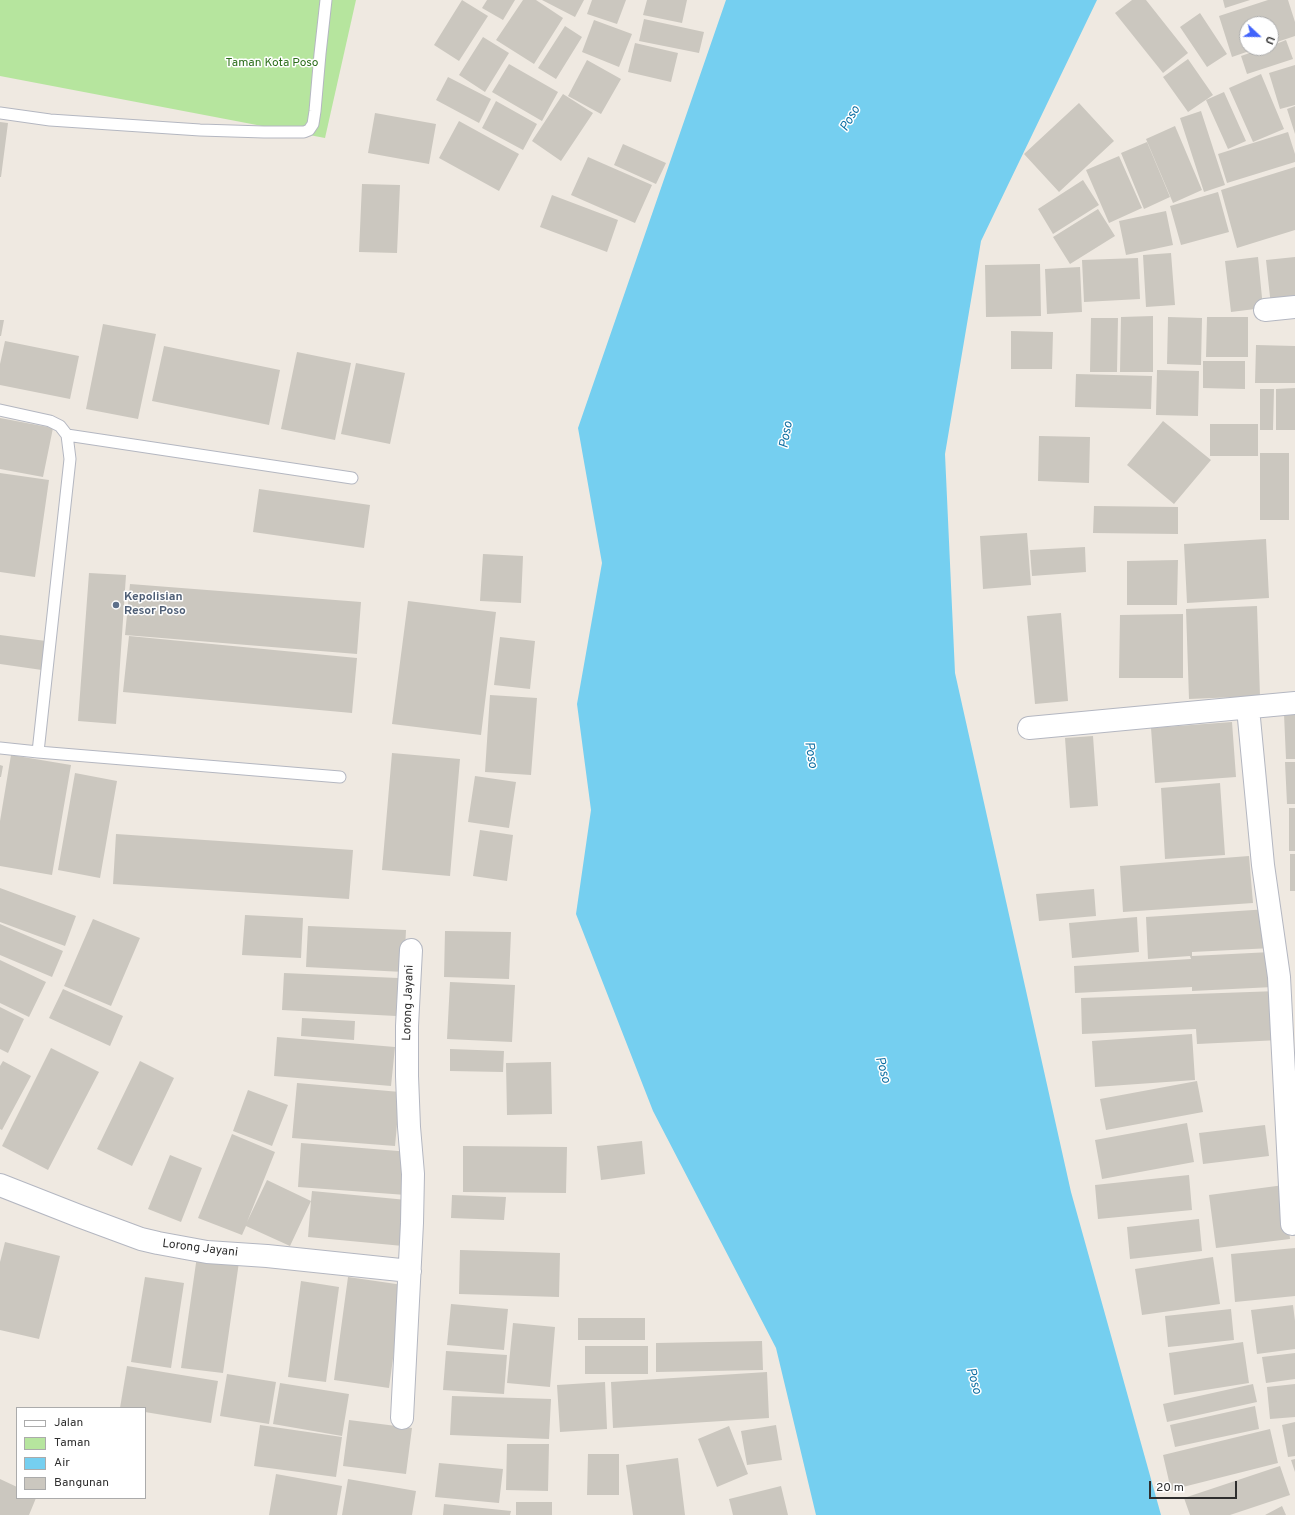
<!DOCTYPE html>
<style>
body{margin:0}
#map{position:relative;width:1295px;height:1515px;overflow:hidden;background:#efe9e1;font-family:Overpass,sans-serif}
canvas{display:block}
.legend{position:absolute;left:16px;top:1407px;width:130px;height:92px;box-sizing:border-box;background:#fff;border:1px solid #ababab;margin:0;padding:5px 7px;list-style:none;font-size:12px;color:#2e2e2e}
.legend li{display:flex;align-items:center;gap:8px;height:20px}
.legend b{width:20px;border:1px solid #ababab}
.north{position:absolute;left:1239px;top:16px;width:40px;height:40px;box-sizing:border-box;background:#fff;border:1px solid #ababab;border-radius:50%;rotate:112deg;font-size:11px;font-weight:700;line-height:16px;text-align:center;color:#2e2e2e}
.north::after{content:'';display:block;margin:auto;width:14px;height:18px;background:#4264fb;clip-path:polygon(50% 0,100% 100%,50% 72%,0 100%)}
.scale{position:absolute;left:1149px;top:1481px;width:88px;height:18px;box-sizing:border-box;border:2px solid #2e2e2e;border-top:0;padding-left:5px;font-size:12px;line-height:14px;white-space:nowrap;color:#2e2e2e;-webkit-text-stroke:3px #fff;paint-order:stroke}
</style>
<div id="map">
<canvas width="1295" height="1515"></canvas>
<ul class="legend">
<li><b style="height:5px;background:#fff"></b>Jalan</li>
<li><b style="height:11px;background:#b6e59e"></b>Taman</li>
<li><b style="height:11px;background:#75cff0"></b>Air</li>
<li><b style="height:11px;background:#cbc7bf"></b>Bangunan</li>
</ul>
<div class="north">U</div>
<div class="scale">20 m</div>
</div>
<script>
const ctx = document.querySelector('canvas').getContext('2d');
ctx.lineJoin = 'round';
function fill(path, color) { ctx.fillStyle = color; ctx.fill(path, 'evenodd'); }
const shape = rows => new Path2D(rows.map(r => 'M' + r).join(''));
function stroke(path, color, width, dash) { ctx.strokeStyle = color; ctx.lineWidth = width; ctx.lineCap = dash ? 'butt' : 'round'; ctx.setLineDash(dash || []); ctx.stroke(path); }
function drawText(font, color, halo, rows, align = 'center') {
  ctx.font = font + ' Overpass,sans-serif'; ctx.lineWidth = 3; ctx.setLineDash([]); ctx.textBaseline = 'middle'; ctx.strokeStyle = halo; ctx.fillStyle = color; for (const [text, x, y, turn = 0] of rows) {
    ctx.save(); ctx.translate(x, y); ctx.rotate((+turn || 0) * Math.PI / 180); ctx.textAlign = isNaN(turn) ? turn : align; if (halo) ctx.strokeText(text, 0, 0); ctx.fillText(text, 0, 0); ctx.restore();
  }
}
fill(shape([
 [0,0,356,0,325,138,0,76]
]), '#b6e59e');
fill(shape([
 [726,0,1097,0,981,241,945,454,955,673,1071,1192,1161,1515,816,1515,776,1348,653,1111,576,914,591,810,577,704,602,563,578,428]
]), '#75cff0');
fill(shape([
 [462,0,488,16,459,61,434,45],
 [487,0,515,0,503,20,482,8],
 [523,0,536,0,563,18,534,64,496,40],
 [542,0,584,0,575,17],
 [592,0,626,0,617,24,587,14],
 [647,0,687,0,682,23,643,15],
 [1132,0,1146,0,1188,53,1163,73,1115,13],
 [1223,0,1250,0,1225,8],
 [1268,0,1288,0,1295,22,1295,36,1271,44,1271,24,1247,24,1247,48,1258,48,1232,57,1219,16],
 [1200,13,1227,54,1207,67,1180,27],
 [644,19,704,32,699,53,639,41],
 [594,20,632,34,619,67,582,52],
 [565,26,582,37,556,79,538,68],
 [483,37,509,53,485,92,459,75],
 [1286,40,1293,59,1247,74,1241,56,1264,48,1271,48,1271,46],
 [635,43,678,53,671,82,628,72],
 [1188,59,1213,95,1188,112,1163,77],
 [587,60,621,79,601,114,568,96],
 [509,64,558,92,542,121,492,92],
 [1295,65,1295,105,1280,109,1269,73],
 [1261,74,1284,129,1253,142,1229,88],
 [448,77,491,99,479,123,436,100],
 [1224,92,1246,141,1228,149,1206,100],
 [563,94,593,113,561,161,532,141],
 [496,101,537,124,523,150,482,128],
 [1079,103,1114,141,1059,192,1024,154],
 [1295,106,1295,134,1287,109],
 [1201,111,1225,185,1204,192,1180,118],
 [375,113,436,124,429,164,368,153],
 [459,121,519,154,499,191,439,158],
 [0,122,8,123,1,177,0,177],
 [1175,126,1202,190,1173,203,1146,139],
 [1288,132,1295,154,1295,162,1227,183,1218,154],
 [1147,142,1170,197,1144,209,1121,153],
 [623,144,666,163,656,184,614,165],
 [1119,156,1142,208,1109,223,1086,170],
 [588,157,652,185,635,223,571,195],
 [1295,167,1295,230,1237,248,1221,190],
 [1083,180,1099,205,1053,234,1038,209],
 [362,184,400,185,397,253,359,252],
 [1218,192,1229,232,1181,245,1170,206],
 [552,195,618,220,607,252,540,227],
 [1098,209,1115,236,1070,264,1053,237],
 [1166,211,1173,245,1126,255,1119,221],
 [1171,253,1175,305,1146,307,1143,255],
 [1258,257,1263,308,1231,312,1225,261],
 [1295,257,1295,303,1271,306,1266,260],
 [1138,258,1140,299,1084,302,1082,260],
 [1040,264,1041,316,986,317,985,265],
 [1080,267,1082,312,1047,314,1045,269],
 [1153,316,1153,372,1120,372,1121,317],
 [1168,317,1202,318,1201,365,1167,364],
 [1207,317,1248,317,1248,357,1206,357],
 [1091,318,1118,318,1117,372,1090,372],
 [0,320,4,320,1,336,0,336],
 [103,324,156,334,138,419,86,409],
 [1011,331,1053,332,1052,369,1011,369],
 [5,341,79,356,70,399,0,385,0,364],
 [1256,345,1295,346,1295,383,1255,383],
 [164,346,280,370,269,425,152,401],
 [297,352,351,363,335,440,281,429],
 [1203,361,1245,361,1245,389,1203,388],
 [356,363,405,373,390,444,341,434],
 [1157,370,1199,371,1198,416,1156,415],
 [1076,374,1152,376,1151,409,1075,407],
 [1295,388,1295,430,1276,430,1276,389],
 [1260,389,1274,389,1273,430,1260,430],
 [0,418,53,428,43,477,0,469],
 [1163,421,1211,460,1174,504,1127,465],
 [1210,424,1258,424,1258,456,1210,456],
 [1039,436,1090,437,1089,483,1038,481],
 [1260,453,1289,453,1289,520,1260,520],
 [0,473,49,480,35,577,0,572],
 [259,489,370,505,364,548,253,532],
 [1094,506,1178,507,1178,534,1093,533],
 [1027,533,1031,585,983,589,980,536],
 [1266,539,1269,598,1187,603,1184,544],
 [1085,547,1086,572,1032,576,1030,550],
 [483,554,523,556,521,603,480,601],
 [1178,560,1177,605,1127,605,1127,561],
 [89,573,126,575,116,724,78,721],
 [130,584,361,602,357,654,125,635],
 [408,601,496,612,481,735,392,724],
 [1257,606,1260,696,1189,699,1186,609],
 [1061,613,1068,701,1035,704,1027,616],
 [1183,614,1183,678,1119,678,1120,615],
 [0,635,46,641,42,670,0,664],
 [129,636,357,658,352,713,123,692],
 [500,637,535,641,530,689,494,685],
 [490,695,537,698,531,775,485,772],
 [1284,714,1295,714,1295,759,1286,759],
 [1232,722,1236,777,1155,783,1151,728],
 [1093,736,1098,806,1070,808,1065,738],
 [392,753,460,759,450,876,382,870],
 [11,755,71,765,52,875,0,866,0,821],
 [1285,762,1295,762,1295,804,1287,804],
 [0,765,3,766,1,777,0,777],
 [75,773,117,781,100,878,58,870],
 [475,776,516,782,509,828,468,822],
 [1220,783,1225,855,1165,859,1161,788],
 [1289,808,1295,808,1295,851,1289,851],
 [480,830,513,835,507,881,473,876],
 [116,834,353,850,349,899,113,884],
 [1290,854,1295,854,1295,891,1290,891],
 [1249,856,1253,903,1123,912,1120,866],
 [0,888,76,916,65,946,0,922],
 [1094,889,1096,916,1039,921,1036,894],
 [1269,909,1272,948,1192,952,1192,956,1271,952,1273,987,1192,991,1192,987,1075,993,1074,966,1191,959,1190,956,1148,959,1146,917],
 [245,915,303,918,301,958,242,955],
 [1137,917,1139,952,1072,958,1069,923],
 [93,919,140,938,111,1006,64,986],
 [0,924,63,951,52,977,0,955],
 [308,926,406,930,404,972,306,967],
 [445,931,511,932,509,979,444,977],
 [0,960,46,982,29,1017,0,1003],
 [284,973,398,978,396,1016,282,1010],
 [450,982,515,985,512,1042,447,1039],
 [63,989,123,1016,110,1046,49,1018],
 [1278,991,1280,1040,1197,1044,1196,1029,1082,1034,1081,998],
 [0,1007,24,1019,8,1053,0,1049],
 [302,1018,355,1021,354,1040,301,1036],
 [1192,1034,1195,1080,1095,1087,1092,1041],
 [277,1037,395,1047,391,1086,274,1076],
 [51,1048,99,1072,48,1170,2,1146],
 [450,1049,504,1051,503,1072,450,1071],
 [3,1061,31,1076,2,1130,0,1129,0,1066],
 [140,1061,174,1078,132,1166,97,1149],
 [551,1062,552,1114,507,1115,506,1063],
 [1197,1081,1203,1112,1106,1130,1100,1099],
 [297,1083,400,1092,395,1146,292,1138],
 [248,1090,288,1105,272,1146,233,1131],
 [1187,1123,1194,1162,1102,1179,1095,1140],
 [1265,1125,1269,1156,1203,1164,1199,1133],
 [232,1134,275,1152,247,1222,267,1180,311,1201,312,1191,407,1200,403,1246,308,1237,311,1201,290,1246,246,1226,242,1235,198,1218],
 [642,1141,645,1174,601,1180,597,1146],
 [301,1143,410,1152,406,1195,298,1187],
 [463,1146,567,1147,566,1193,463,1192],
 [170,1155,202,1168,181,1222,148,1209],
 [1189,1175,1192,1210,1098,1219,1095,1185],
 [1284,1185,1290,1239,1216,1248,1209,1195],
 [452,1195,506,1197,504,1220,451,1218],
 [1199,1219,1202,1251,1130,1259,1127,1227],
 [5,1242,60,1256,39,1339,0,1330,0,1262],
 [1295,1248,1295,1296,1235,1302,1231,1254],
 [460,1250,560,1253,559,1297,459,1294],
 [197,1256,239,1262,223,1373,181,1368],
 [1213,1257,1220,1304,1142,1315,1135,1269],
 [145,1277,184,1283,171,1368,131,1362],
 [348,1277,403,1285,389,1388,334,1380],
 [301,1281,339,1287,326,1382,288,1377],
 [451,1304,508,1309,504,1350,447,1345],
 [1293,1305,1295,1321,1295,1349,1257,1354,1251,1310],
 [1231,1309,1234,1340,1168,1347,1165,1316],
 [578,1318,645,1318,645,1340,578,1340],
 [513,1323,555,1327,550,1387,507,1383],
 [762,1341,763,1370,656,1372,656,1343],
 [1243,1342,1249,1383,1174,1395,1169,1353],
 [585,1346,648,1346,648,1374,585,1374],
 [446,1351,507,1355,504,1394,443,1390],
 [1295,1353,1295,1379,1266,1383,1262,1357],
 [127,1366,218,1381,211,1423,145,1412,145,1408,120,1408],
 [767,1372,769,1418,613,1428,611,1382],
 [227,1374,276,1382,269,1424,220,1416],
 [605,1382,607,1429,560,1432,557,1385],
 [280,1383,349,1394,342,1436,273,1424],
 [1253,1384,1257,1402,1167,1422,1163,1404],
 [1295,1384,1295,1417,1270,1419,1267,1387],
 [452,1396,551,1399,549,1439,450,1435],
 [1255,1406,1259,1429,1175,1447,1170,1425],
 [349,1420,412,1428,406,1474,343,1466],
 [1295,1422,1295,1456,1288,1457,1282,1425],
 [260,1425,342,1437,336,1477,254,1466],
 [776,1425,782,1460,747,1465,741,1431],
 [729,1426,748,1474,717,1487,698,1439],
 [1270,1429,1278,1463,1171,1490,1163,1455],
 [507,1444,549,1444,548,1491,506,1490],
 [588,1454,619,1454,619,1495,587,1495],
 [678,1458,685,1515,633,1515,626,1465],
 [1295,1459,1295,1472,1291,1460],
 [439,1463,503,1469,499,1503,435,1497],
 [1280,1466,1290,1495,1230,1515,1190,1515,1184,1498],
 [276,1474,342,1486,337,1515,269,1515],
 [0,1479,17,1487,17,1498,36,1498,29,1515,0,1515],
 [348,1479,416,1491,412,1515,342,1515],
 [781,1486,788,1515,733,1515,729,1499],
 [516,1502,552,1502,552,1515,516,1515],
 [444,1504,511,1511,510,1515,443,1515],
 [1282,1506,1286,1515,1265,1515]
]), '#cbc7bf');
const service = shape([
 [0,113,50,120,200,130,264,132,304,132,309,130,313,124,315,111,320,54,326,0],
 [0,410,50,421,60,426,67,435,70,459,38,752,0,748],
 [67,435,352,478],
 [38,752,340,777]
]);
const minor = shape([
 [1265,310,1295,307],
 [1248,708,1263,865,1279,977,1292,1224],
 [1029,728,1295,703],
 [0,1185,79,1216,141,1239,158,1243,207,1252,267,1256,410,1271],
 [402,1418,412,1223,413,1174,409,1127,407,1076,407,1026,411,950]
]);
stroke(service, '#b4b7c1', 13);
stroke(minor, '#b4b7c1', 24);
stroke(service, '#fff', 11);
stroke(minor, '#fff', 22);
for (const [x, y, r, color] of [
 [116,605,4,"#5c6f8a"]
]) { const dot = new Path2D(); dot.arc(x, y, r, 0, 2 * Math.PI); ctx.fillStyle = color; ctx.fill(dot); stroke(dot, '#fff', 1.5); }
drawText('12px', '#2c6e1b', '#fff', [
 ["Taman Kota Poso",272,64]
]);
drawText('bold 12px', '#4e5e75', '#fff', [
 ["Kepolisian",124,598],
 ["Resor Poso",124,612]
], 'left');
drawText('12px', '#2e2e2e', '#fff', [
 ["Lorong Jayani",409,1003,-88],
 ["Lorong Jayani",200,1249,7]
]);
drawText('italic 13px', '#0d6fa3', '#fff', [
 ["Poso",851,119,-60],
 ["Poso",787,435,-80],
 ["Poso",810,755,81],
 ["Poso",882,1070,74],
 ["Poso",973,1381,74]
]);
</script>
